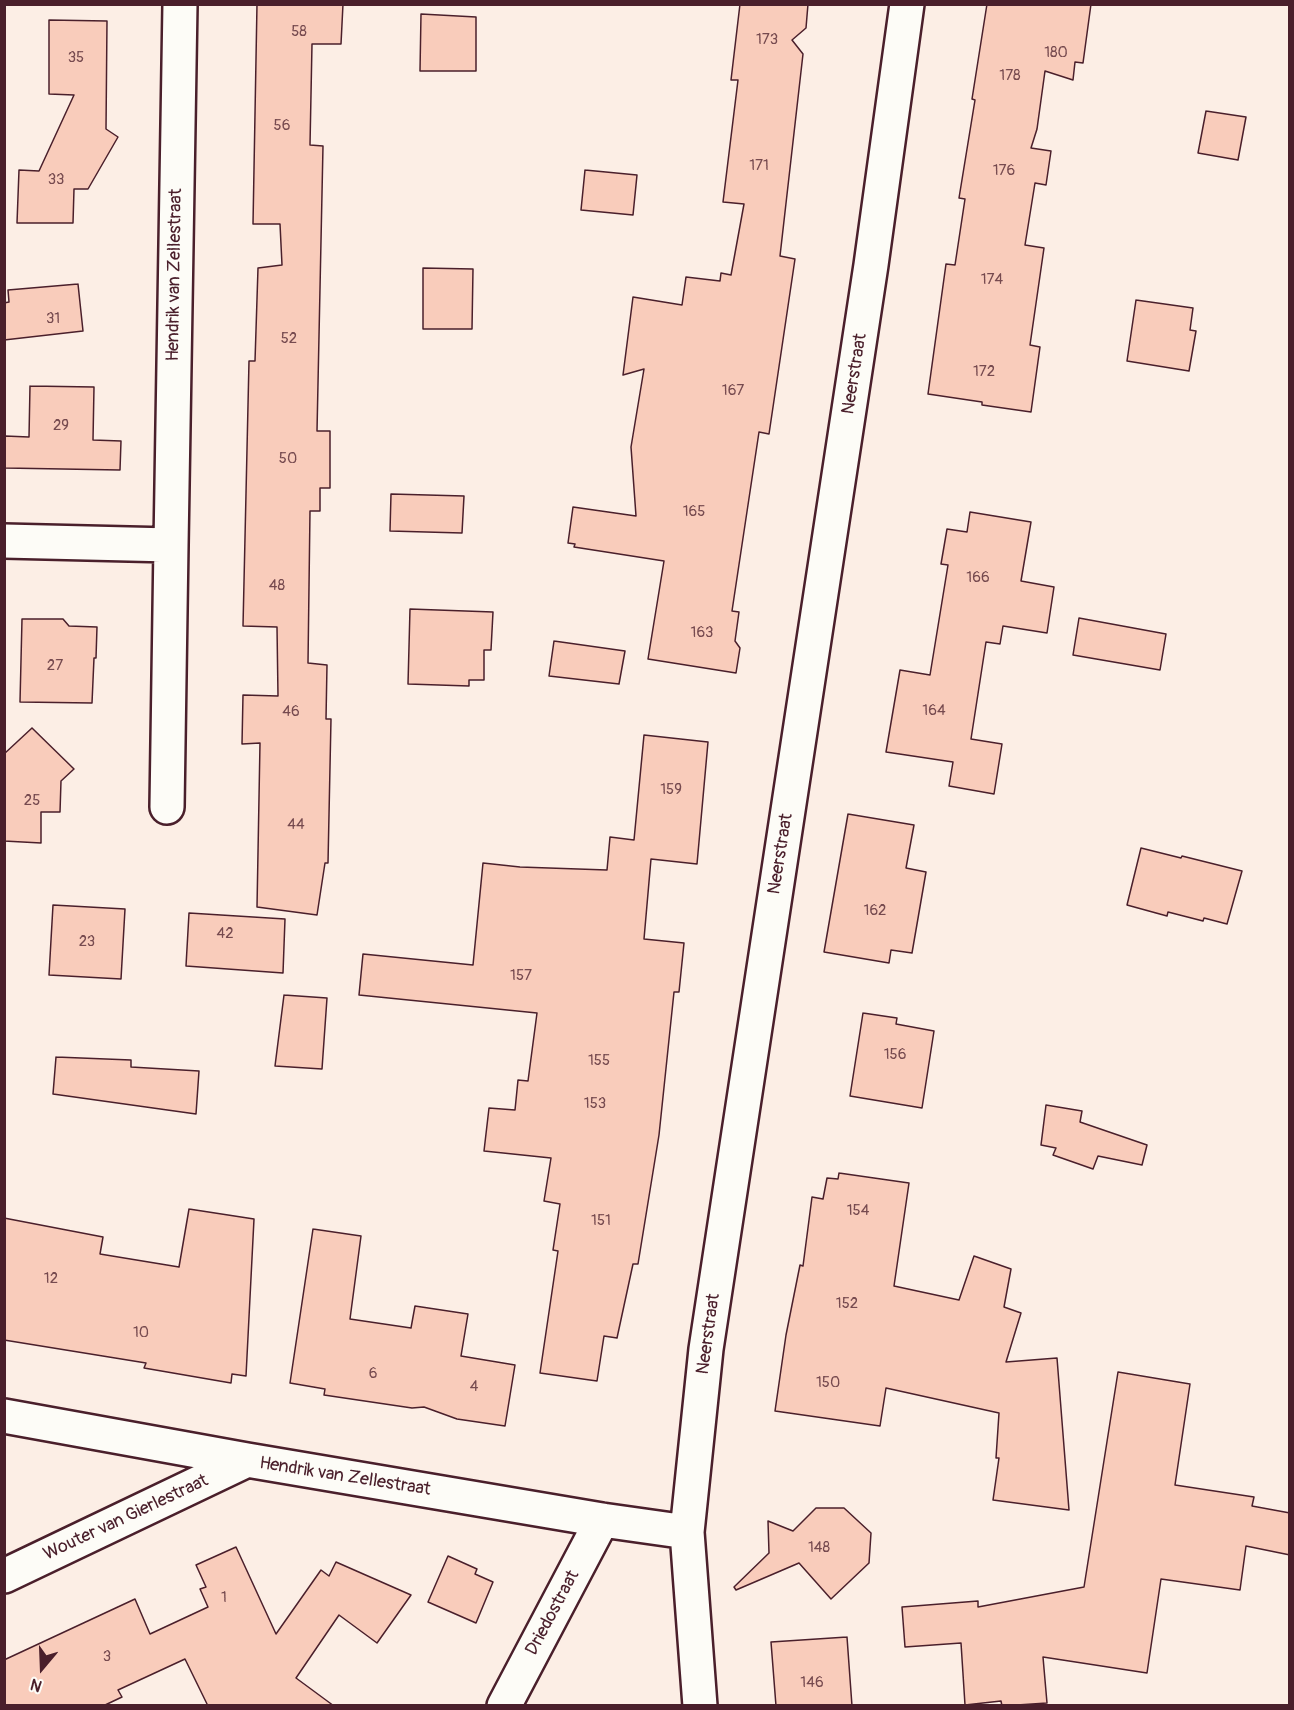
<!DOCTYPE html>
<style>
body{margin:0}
#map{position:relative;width:1294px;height:1710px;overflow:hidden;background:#fceee5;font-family:Pangolin,sans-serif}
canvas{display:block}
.frame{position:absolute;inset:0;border:6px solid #4a1f2b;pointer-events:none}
.north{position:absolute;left:12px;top:1638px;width:60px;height:60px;-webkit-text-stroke:4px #fdfcf7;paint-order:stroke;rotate:199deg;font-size:16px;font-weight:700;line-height:24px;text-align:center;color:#4a1f2b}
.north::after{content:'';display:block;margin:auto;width:21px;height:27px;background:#4a1f2b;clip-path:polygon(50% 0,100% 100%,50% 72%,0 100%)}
</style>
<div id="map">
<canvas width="1294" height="1710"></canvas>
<div class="frame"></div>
<div class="north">N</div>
</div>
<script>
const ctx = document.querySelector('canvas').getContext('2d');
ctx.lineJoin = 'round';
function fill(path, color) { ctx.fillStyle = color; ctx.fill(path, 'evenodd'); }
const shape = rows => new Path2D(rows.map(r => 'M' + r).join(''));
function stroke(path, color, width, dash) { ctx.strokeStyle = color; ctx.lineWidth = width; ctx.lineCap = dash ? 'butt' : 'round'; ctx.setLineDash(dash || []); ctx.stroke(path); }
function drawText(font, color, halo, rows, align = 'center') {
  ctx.font = font + ' Pangolin,sans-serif'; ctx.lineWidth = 5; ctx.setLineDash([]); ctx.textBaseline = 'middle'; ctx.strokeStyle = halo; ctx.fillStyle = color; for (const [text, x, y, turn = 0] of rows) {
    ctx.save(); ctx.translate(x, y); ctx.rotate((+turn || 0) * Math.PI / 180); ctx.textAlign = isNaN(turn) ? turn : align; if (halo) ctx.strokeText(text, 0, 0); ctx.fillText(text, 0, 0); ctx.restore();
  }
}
const building = shape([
 [257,4,343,4,341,44,312,44,310,145,323,146,317,431,330,431,330,488,320,488,320,511,310,511,308,663,327,665,326,719,331,719,328,863,325,863,317,915,257,907,260,743,242,744,243,695,278,696,277,627,243,626,249,361,255,361,258,268,282,265,280,224,253,224,257,4],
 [740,4,808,4,806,28,792,40,803,54,780,256,795,259,769,434,759,432,732,611,739,612,735,641,740,648,736,673,648,659,664,561,574,547,575,544,568,543,573,507,636,516,631,447,644,369,623,375,633,297,682,305,686,277,720,281,721,273,731,275,744,204,723,202,738,80,731,80,740,4],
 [987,4,1091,4,1083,63,1075,62,1073,80,1045,71,1037,129,1031,148,1051,151,1046,185,1035,183,1025,245,1044,248,1030,345,1040,347,1031,412,982,405,982,402,928,394,946,264,955,265,965,199,959,198,975,100,972,99,987,4],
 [421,14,476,17,476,71,420,71,421,14],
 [49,20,107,21,106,129,118,137,88,189,74,189,73,223,17,223,19,170,39,171,74,95,49,94,49,20],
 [1206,111,1246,117,1238,160,1198,153,1206,111],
 [585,170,637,175,633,215,581,210,585,170],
 [423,268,473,269,472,329,423,329,423,268],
 [78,284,83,331,4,340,4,303,9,302,8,290,78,284],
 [1136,300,1193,308,1190,330,1196,331,1189,371,1127,361,1136,300],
 [30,386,94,387,93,440,121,441,120,470,5,468,5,436,29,437,30,386],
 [391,494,464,496,462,533,390,531,391,494],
 [970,512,1031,522,1021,581,1054,587,1047,633,1003,626,1000,644,986,642,971,739,1002,744,994,794,949,786,953,762,886,752,900,670,930,675,948,565,941,564,947,529,967,532,970,512],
 [410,609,493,612,491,650,484,650,484,680,469,680,469,686,408,684,410,609],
 [1079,618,1166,634,1160,670,1073,655,1079,618],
 [22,619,63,619,69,626,97,627,96,658,94,658,92,703,20,702,22,619],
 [554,641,625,651,619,684,549,676,554,641],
 [32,728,74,769,61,781,60,812,41,812,41,843,4,841,4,754,32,728],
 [644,735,708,742,697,864,651,859,644,939,684,943,679,992,674,992,659,1135,638,1264,633,1264,617,1338,604,1336,597,1381,540,1373,558,1251,553,1250,560,1204,544,1201,551,1158,484,1151,489,1108,515,1110,518,1080,528,1081,537,1013,359,995,363,954,473,965,483,863,520,867,607,870,610,837,634,840,644,735],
 [848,814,914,825,906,868,926,872,912,953,891,950,889,963,824,952,848,814],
 [1141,848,1181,858,1182,856,1242,871,1227,924,1204,918,1203,921,1168,912,1167,916,1127,905,1141,848],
 [53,905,125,909,121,979,49,975,53,905],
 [189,913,285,919,283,973,186,966,189,913],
 [284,995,327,998,322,1069,275,1066,284,995],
 [863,1013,897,1018,896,1024,934,1031,922,1108,850,1096,863,1013],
 [56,1057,131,1060,131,1067,199,1071,196,1114,53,1094,56,1057],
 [1046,1105,1082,1111,1080,1122,1147,1145,1142,1165,1098,1156,1093,1169,1053,1155,1056,1148,1041,1145,1046,1105],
 [839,1173,909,1183,894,1286,959,1300,974,1256,1011,1269,1004,1307,1021,1313,1006,1362,1057,1358,1069,1510,993,1500,999,1458,996,1458,999,1413,886,1388,880,1426,775,1411,786,1335,800,1265,803,1266,812,1197,823,1199,827,1178,838,1179,839,1173],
 [189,1209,254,1219,246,1376,232,1374,231,1383,144,1368,146,1363,4,1340,4,1218,103,1237,100,1254,179,1267,189,1209],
 [313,1229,361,1236,350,1319,411,1328,415,1306,468,1314,461,1356,515,1365,505,1426,457,1419,424,1407,412,1408,324,1395,325,1389,290,1383,313,1229],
 [1118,1372,1190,1384,1175,1485,1254,1497,1252,1506,1290,1513,1290,1555,1246,1546,1240,1590,1161,1579,1147,1673,1043,1657,1047,1703,1002,1706,1001,1701,965,1705,961,1643,905,1647,902,1607,978,1601,978,1607,1084,1587,1118,1372],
 [816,1508,844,1508,871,1533,869,1563,831,1599,799,1563,736,1590,734,1587,769,1553,768,1521,793,1531,816,1508],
 [236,1547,276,1634,321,1570,329,1576,336,1562,411,1595,377,1643,339,1615,296,1678,334,1706,208,1706,185,1659,118,1690,122,1697,103,1706,4,1706,4,1660,135,1599,150,1634,208,1607,200,1589,206,1587,196,1565,236,1547],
 [448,1556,477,1569,475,1574,493,1582,476,1623,428,1602,448,1556],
 [847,1637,852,1706,776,1706,771,1642,847,1637]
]);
fill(building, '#f9ccbb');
stroke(building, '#4a1f2b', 1.5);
const minor = shape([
 [4,541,171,545,180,4],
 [167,807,171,545],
 [4,1416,247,1460,602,1520,687,1532],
 [4,1576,247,1460],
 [504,1706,602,1520],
 [700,1706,687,1532,706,1349,871,265,907,4]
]);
stroke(minor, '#4a1f2b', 38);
stroke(minor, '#fdfcf7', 33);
drawText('15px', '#764a4f', null, [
 ["58",299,32],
 ["173",767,40],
 ["180",1056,53],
 ["35",76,58],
 ["178",1010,76],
 ["56",282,126],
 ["171",759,166],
 ["176",1004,171],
 ["33",56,180],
 ["174",992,280],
 ["31",53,319],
 ["52",289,339],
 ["172",984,372],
 ["167",733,391],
 ["29",61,426],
 ["50",288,459],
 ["165",694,512],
 ["166",978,578],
 ["48",277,586],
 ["163",702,633],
 ["27",55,666],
 ["164",934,711],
 ["46",291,712],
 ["159",671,790],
 ["25",32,801],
 ["44",296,825],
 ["162",875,911],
 ["42",225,934],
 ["23",87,942],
 ["157",521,976],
 ["156",895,1055],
 ["155",599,1061],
 ["153",595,1104],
 ["154",858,1211],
 ["151",601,1221],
 ["12",51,1279],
 ["152",847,1304],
 ["10",141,1333],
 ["6",373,1374],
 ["150",828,1383],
 ["4",474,1387],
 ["148",819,1548],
 ["1",224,1598],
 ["3",107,1657],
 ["146",812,1683]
]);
drawText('18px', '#4a1f2b', '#fdfcf7', [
 ["Hendrik van Zellestraat",175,275,-89],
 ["Neerstraat",855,374,-81],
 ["Neerstraat",781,854,-81],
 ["Neerstraat",709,1334,-82],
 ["Hendrik van Zellestraat",345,1477,9],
 ["Wouter van Gierlestraat",126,1518,-25],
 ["Driedostraat",553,1613,-62]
]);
</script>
